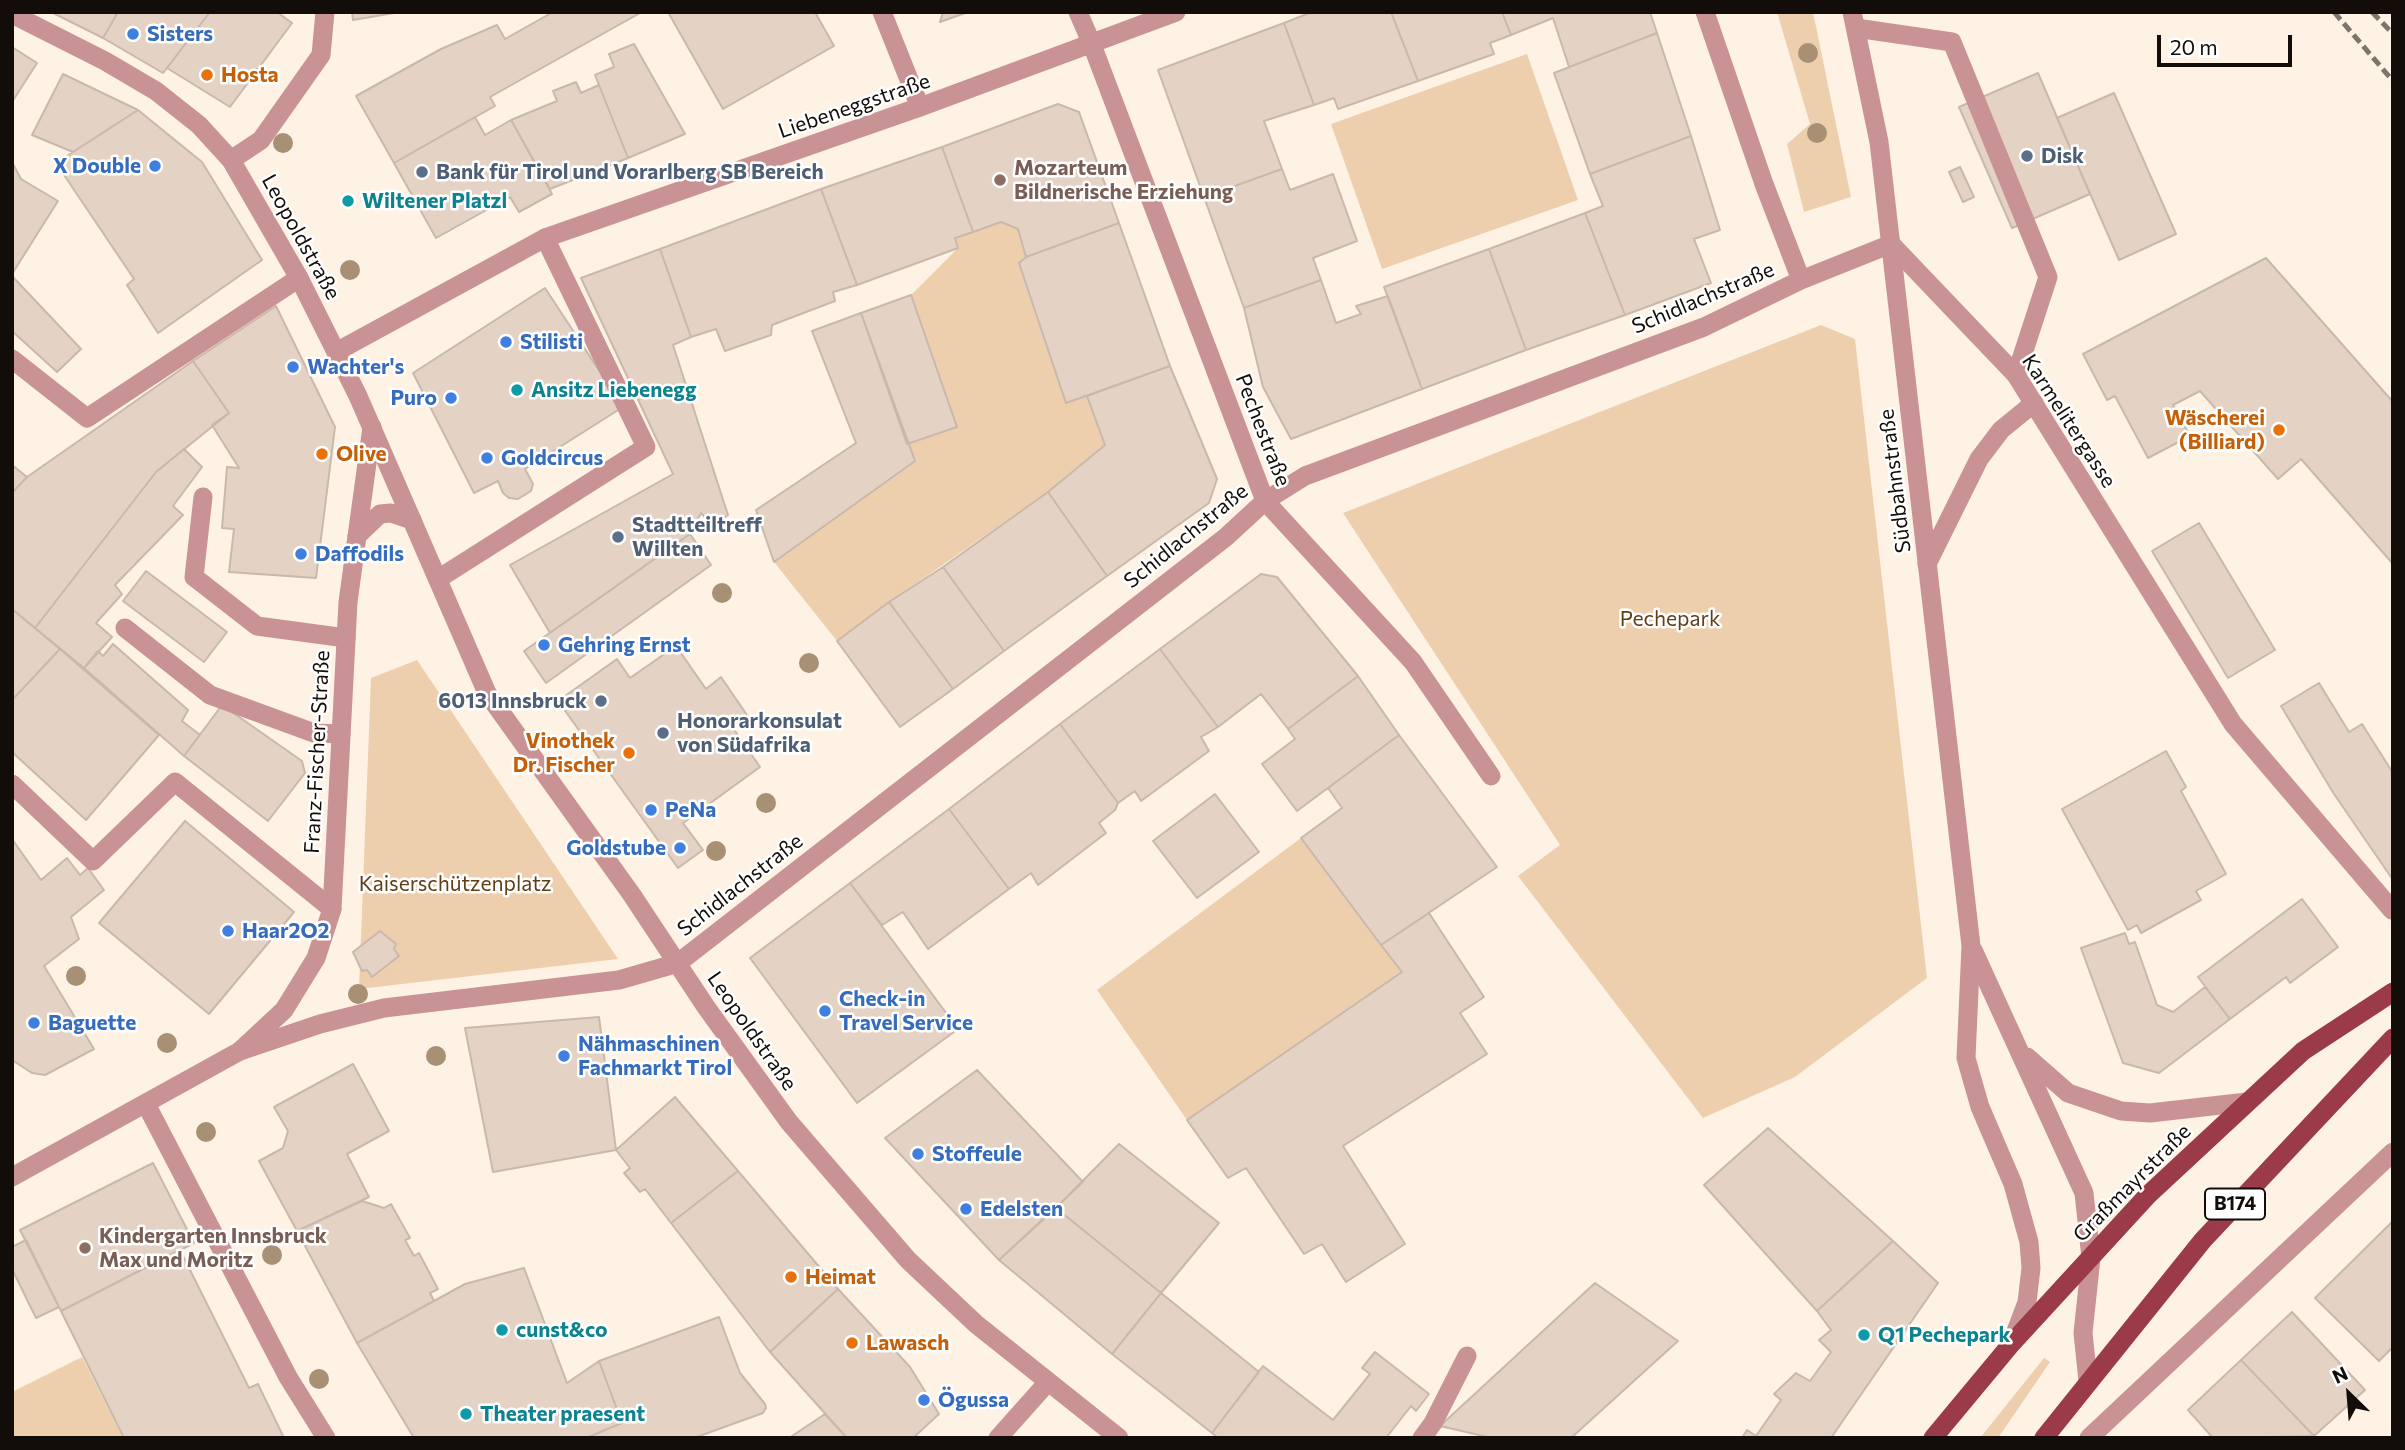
<!DOCTYPE html>
<meta charset="utf-8">
<style>
body{margin:0}
#map{position:relative;width:2405px;height:1450px;overflow:hidden;background:#fef2e5;font-family:Commissioner,sans-serif}
canvas{display:block}
.frame{position:absolute;inset:0;border:14px solid #120d08;pointer-events:none}
.north{position:absolute;left:2314px;top:1359px;width:70px;height:70px;-webkit-text-stroke:5px #fff;paint-order:stroke;rotate:335deg;font-size:19px;font-weight:700;line-height:28px;text-align:center;color:#120d08}
.north::after{content:'';display:block;margin:auto;width:24px;height:32px;background:#120d08;clip-path:polygon(50% 0,100% 100%,50% 72%,0 100%)}
.scale{position:absolute;left:2157px;top:35px;width:135px;height:32px;box-sizing:border-box;border:4px solid #120d08;border-top:0;padding-left:9px;font-size:21px;line-height:24px;white-space:nowrap;color:#120d08;-webkit-text-stroke:5px #fff;paint-order:stroke}
</style>
<div id="map">
<canvas width="2405" height="1450"></canvas>
<div class="frame"></div>
<div class="north">N</div>
<div class="scale">20 m</div>
</div>
<script>
const ctx = document.querySelector('canvas').getContext('2d');
ctx.lineJoin = 'round';
function fill(path, color) { ctx.fillStyle = color; ctx.fill(path, 'evenodd'); }
const shape = rows => new Path2D(rows.map(r => 'M' + r).join(''));
function stroke(path, color, width, dash) { ctx.strokeStyle = color; ctx.lineWidth = width; ctx.lineCap = dash ? 'butt' : 'round'; ctx.setLineDash(dash || []); ctx.stroke(path); }
function drawText(font, color, halo, rows, align = 'center') {
  ctx.font = font + ' Commissioner,sans-serif'; ctx.lineWidth = 5; ctx.setLineDash([]); ctx.textBaseline = 'middle'; ctx.strokeStyle = halo; ctx.fillStyle = color; for (const [text, x, y, turn = 0] of rows) {
    ctx.save(); ctx.translate(x, y); ctx.rotate((+turn || 0) * Math.PI / 180); ctx.textAlign = isNaN(turn) ? turn : align; if (halo) ctx.strokeText(text, 0, 0); ctx.fillText(text, 0, 0); ctx.restore();
  }
}
fill(shape([
 [1777,12,1813,12,1851,197,1804,212,1787,144,1810,124],
 [1527,54,1578,200,1382,269,1331,124],
 [1001,222,1018,229,1026,257,1019,264,1066,403,1087,396,1105,445,1048,492,889,602,837,641,774,562,914,462,907,444,957,427,911,295,958,248,955,238],
 [1821,325,1855,339,1927,978,1795,1077,1703,1118,1518,876,1560,845,1343,513],
 [417,660,618,959,359,989,371,678],
 [1301,838,1402,972,1187,1120,1097,990],
 [82,1357,123,1438,12,1438,12,1392],
 [2044,1358,2050,1362,1998,1438,1980,1438]
]), '#edcfae');
const building = shape([
 [51,12,118,12,103,38,51,12],
 [118,12,210,12,163,73,103,38,118,12],
 [210,12,277,12,292,23,230,107,167,68,210,12],
 [352,12,400,12,353,20,352,12],
 [553,12,640,13,490,97,495,106,394,163,356,96,441,49,497,25,505,39,553,12],
 [668,12,815,12,834,46,723,109,668,12],
 [943,12,968,12,940,22,943,12],
 [1312,12,1391,12,1418,81,1338,109,1334,98,1314,105,1284,23,1312,12],
 [1391,12,1502,12,1511,35,1490,43,1494,54,1418,81,1391,12],
 [1502,12,1650,12,1657,33,1569,67,1553,18,1511,35,1502,12],
 [1284,23,1314,105,1264,121,1282,169,1204,197,1158,70,1284,23],
 [1657,33,1691,136,1590,174,1554,73,1657,33],
 [634,44,685,134,628,158,595,75,614,67,609,54,634,44],
 [12,47,37,63,12,102,12,47],
 [2038,73,2090,194,2012,228,1959,107,2038,73],
 [63,74,138,110,73,152,32,135,63,74],
 [576,82,581,93,599,85,628,158,550,189,511,120,557,101,553,91,576,82],
 [2114,93,2176,234,2119,260,2057,118,2114,93],
 [1058,104,1079,112,1119,223,1026,257,1018,229,1001,222,973,232,942,147,1058,104],
 [138,110,202,162,262,260,158,333,127,285,134,279,56,163,138,110],
 [475,117,485,135,511,120,552,194,519,212,510,197,436,238,394,163,475,117],
 [1691,136,1720,230,1694,239,1711,283,1625,315,1585,213,1603,206,1590,174,1691,136],
 [942,147,973,232,955,238,958,248,857,285,821,189,942,147],
 [12,162,21,179,58,201,12,274,12,162],
 [1960,167,1974,197,1963,202,1949,172,1960,167],
 [1282,169,1290,190,1333,174,1357,241,1313,258,1321,280,1244,308,1204,197,1282,169],
 [821,189,857,285,833,292,835,301,772,325,771,335,725,351,716,329,691,337,660,249,821,189],
 [1585,213,1625,315,1526,350,1489,249,1585,213],
 [1119,223,1170,366,1066,403,1019,263,1026,257,1119,223],
 [660,249,691,337,673,345,728,515,713,526,701,513,690,534,550,633,510,565,673,474,581,278,660,249],
 [1489,249,1526,350,1422,389,1384,287,1489,249],
 [2266,258,2393,402,2393,564,2301,459,2278,479,2200,391,2173,405,2190,436,2148,458,2115,396,2107,400,2083,354,2266,258],
 [12,276,81,349,57,372,12,331,12,276],
 [1321,280,1336,323,1361,314,1356,306,1388,296,1422,389,1291,439,1263,387,1244,308,1321,280],
 [545,288,623,407,525,469,533,484,531,491,518,499,509,498,503,493,498,481,474,493,413,373,545,288],
 [911,295,957,427,907,444,861,313,911,295],
 [276,306,335,427,316,578,229,572,234,529,222,528,227,467,239,468,212,425,229,413,193,361,276,306],
 [861,313,915,461,774,562,756,510,856,443,812,331,861,313],
 [193,361,229,413,156,472,35,628,12,609,12,493,27,477,193,361],
 [1170,366,1217,479,1209,503,1107,576,1048,492,1105,445,1087,396,1170,366],
 [184,449,202,467,173,506,183,515,115,585,122,594,96,623,112,637,84,668,35,628,156,472,184,449],
 [12,465,27,477,12,493,12,465],
 [1048,492,1107,576,1004,651,943,567,1048,492],
 [2199,523,2275,650,2228,678,2152,551,2199,523],
 [690,534,711,565,546,683,524,651,690,534],
 [943,567,1004,651,953,689,889,602,943,567],
 [146,571,227,632,204,662,123,601,146,571],
 [1261,574,1277,577,1358,676,1288,729,1261,694,1218,727,1160,649,1261,574],
 [889,602,953,689,900,727,837,641,889,602],
 [12,609,60,649,12,700,12,609],
 [113,644,188,710,182,721,200,735,184,756,84,668,98,651,103,656,113,644],
 [676,646,706,689,721,677,749,718,733,728,760,767,683,823,703,850,678,868,558,701,617,659,630,678,676,646],
 [60,649,159,735,86,820,12,752,12,700,60,649],
 [1160,649,1218,727,1201,737,1209,751,1141,801,1135,791,1118,803,1060,724,1160,649],
 [1358,676,1399,735,1297,811,1262,764,1295,739,1288,729,1358,676],
 [2319,683,2349,732,2362,724,2393,773,2393,880,2334,794,2281,706,2319,683],
 [222,705,302,761,305,773,268,821,184,756,222,705],
 [1060,724,1118,803,1115,810,1099,823,1106,833,1038,885,1031,873,1009,889,949,809,1060,724],
 [1399,735,1497,867,1381,945,1301,838,1342,808,1328,788,1399,735],
 [2166,751,2186,787,2181,791,2226,874,2196,891,2201,900,2141,933,2137,925,2128,930,2062,809,2166,751],
 [1215,794,1259,852,1197,898,1153,841,1215,794],
 [949,809,1009,889,928,949,903,912,882,925,850,883,949,809],
 [185,821,294,912,209,1014,99,923,185,821],
 [12,839,41,880,67,858,80,875,88,868,104,890,71,917,79,939,44,966,94,1049,45,1075,32,1073,12,1060,12,839],
 [850,883,958,1029,857,1103,750,958,850,883],
 [2302,899,2338,947,2290,983,2286,977,2230,1019,2198,977,2302,899],
 [1429,913,1484,997,1460,1013,1487,1054,1343,1146,1405,1244,1346,1282,1322,1244,1304,1254,1246,1168,1228,1178,1187,1120,1402,972,1381,945,1429,913],
 [380,931,396,944,394,949,399,956,372,977,367,970,362,971,353,952,380,931],
 [2125,933,2129,944,2135,942,2157,1005,2173,1012,2205,987,2230,1019,2159,1073,2123,1063,2081,948,2125,933],
 [599,1017,616,1150,493,1172,465,1028,599,1017],
 [353,1064,389,1131,347,1154,369,1197,297,1231,259,1161,283,1148,288,1131,274,1107,353,1064],
 [977,1070,1083,1182,999,1260,885,1138,977,1070],
 [675,1097,738,1171,671,1223,645,1189,640,1192,624,1173,630,1168,616,1150,675,1097],
 [1768,1128,1893,1241,1817,1311,1704,1185,1768,1128],
 [1119,1144,1219,1223,1161,1293,1056,1208,1119,1144],
 [153,1163,194,1243,61,1311,20,1230,153,1163],
 [738,1171,838,1289,770,1352,671,1223,738,1171],
 [362,1201,384,1208,391,1204,410,1238,405,1240,414,1256,419,1253,438,1289,430,1293,434,1301,357,1343,297,1231,362,1201],
 [1056,1208,1161,1293,1112,1354,999,1260,1056,1208],
 [2393,1221,2393,1347,2379,1361,2315,1298,2393,1221],
 [26,1240,59,1307,36,1318,12,1269,12,1247,26,1240],
 [1893,1241,1938,1283,1831,1438,1742,1438,1747,1430,1756,1436,1781,1400,1774,1394,1796,1373,1810,1381,1831,1352,1819,1340,1831,1330,1817,1311,1893,1241],
 [180,1250,249,1388,258,1384,284,1438,124,1438,61,1311,180,1250],
 [524,1268,567,1383,599,1361,622,1423,586,1438,414,1438,357,1343,465,1284,524,1268],
 [1595,1283,1678,1341,1571,1438,1492,1438,1440,1426,1595,1283],
 [838,1289,910,1367,939,1414,913,1438,847,1438,770,1352,838,1289],
 [1161,1293,1259,1372,1212,1433,1112,1354,1161,1293],
 [2292,1312,2365,1390,2314,1436,2241,1360,2292,1312],
 [719,1317,740,1373,765,1404,766,1408,763,1413,694,1438,586,1438,622,1423,599,1361,719,1317],
 [1375,1352,1429,1394,1416,1411,1411,1406,1386,1438,1218,1438,1212,1433,1263,1366,1333,1420,1370,1374,1362,1368,1375,1352],
 [2241,1360,2314,1436,2213,1438,2188,1410,2241,1360],
 [825,1414,847,1438,789,1438,825,1414]
]);
fill(building, '#e4d3c5');
stroke(building, '#c9b8ab', 2);
stroke(shape([
 [882,12,920,107],
 [1078,12,1091,42],
 [1856,28,1952,42,2048,277,2016,375],
 [12,359,87,418,299,278],
 [203,497,194,577,257,626,346,638],
 [357,536,380,514,391,513,412,520],
 [1927,564,1979,459,2001,430,2034,403],
 [125,628,210,695,314,733,341,734],
 [12,784,93,861,175,782,332,909],
 [1422,1438,1433,1423,1467,1356]
]), '#c99295', 19);
stroke(shape([
 [438,579,646,447,545,238]
]), '#c99295', 19);
stroke(shape([
 [1705,12,1764,184,1801,280],
 [1091,42,1265,501,1413,662,1491,776],
 [231,160,261,140,321,55,325,12],
 [336,352,545,238,920,107,1176,12],
 [678,963,1226,537,1265,501,1305,476,1704,327,1801,280,1891,244,2016,375,2233,724,2392,910],
 [240,1051,284,1010,316,958,332,909,348,602,372,427],
 [146,1104,288,1377,326,1438],
 [998,1438,1048,1382],
 [2089,1438,2393,1152]
]), '#c99295', 19);
stroke(shape([
 [1852,12,1879,142,1971,946,1966,1058,1980,1107,2013,1184,2029,1242,2031,1268,2027,1302,2012,1342],
 [12,14,105,61,156,91,199,125,231,160,299,278,358,396,487,693,632,895,706,1007,789,1122,908,1260,976,1324,1119,1438],
 [1973,950,2084,1193,2091,1258,2083,1333,2088,1381],
 [2027,1057,2068,1093,2121,1111,2150,1113,2247,1102],
 [12,1177,240,1051,320,1024,384,1008,619,980,678,963]
]), '#c99295', 19);
stroke(shape([
 [1933,1438,2012,1343,2148,1195,2303,1051,2393,992],
 [2044,1438,2203,1240,2393,1038]
]), '#9b3b49', 19);
stroke(shape([
 [2334,12,2393,81],
 [2372,12,2393,34]
]), '#7d756c', 5, [10, 5]);
ctx.fillStyle = '#a79073';
for (const [x, y] of [
 [1808,53],
 [1817,133],
 [283,143],
 [350,270],
 [722,593],
 [809,663],
 [766,803],
 [716,851],
 [76,976],
 [358,994],
 [167,1043],
 [436,1056],
 [206,1132],
 [272,1255],
 [319,1379]
]) { ctx.beginPath(); ctx.arc(x, y, 10, 0, 2 * Math.PI); ctx.fill(); }
for (const [x, y, r, color] of [
 [133,34,7,"#3f7fe0"],
 [207,75,7,"#e8710a"],
 [2027,156,7,"#5c6f8a"],
 [155,166,7,"#3f7fe0"],
 [422,172,7,"#5c6f8a"],
 [1000,180,7,"#8d6e63"],
 [348,201,7,"#0f9aa8"],
 [506,342,7,"#3f7fe0"],
 [293,367,7,"#3f7fe0"],
 [517,390,7,"#0f9aa8"],
 [451,398,7,"#3f7fe0"],
 [2279,430,7,"#e8710a"],
 [322,454,7,"#e8710a"],
 [487,458,7,"#3f7fe0"],
 [618,537,7,"#5c6f8a"],
 [301,554,7,"#3f7fe0"],
 [544,645,7,"#3f7fe0"],
 [601,701,7,"#5c6f8a"],
 [663,733,7,"#5c6f8a"],
 [629,753,7,"#e8710a"],
 [651,810,7,"#3f7fe0"],
 [680,848,7,"#3f7fe0"],
 [228,931,7,"#3f7fe0"],
 [825,1011,7,"#3f7fe0"],
 [34,1023,7,"#3f7fe0"],
 [564,1056,7,"#3f7fe0"],
 [918,1154,7,"#3f7fe0"],
 [966,1209,7,"#3f7fe0"],
 [85,1248,7,"#8d6e63"],
 [791,1277,7,"#e8710a"],
 [502,1330,7,"#0f9aa8"],
 [1864,1335,7,"#0f9aa8"],
 [852,1343,7,"#e8710a"],
 [924,1400,7,"#3f7fe0"],
 [466,1414,7,"#0f9aa8"]
]) { const dot = new Path2D(); dot.arc(x, y, r, 0, 2 * Math.PI); ctx.fillStyle = color; ctx.fill(dot); stroke(dot, '#fff', 2.5); }
for (const [x, y, w] of [
 [2235,1204,60]
]) { const box = new Path2D(); box.roundRect(x - w / 2, y - 15.5, w, 31, 5); ctx.fillStyle = '#fff'; ctx.fill(box); stroke(box, '#120d08', 2); }
drawText('bold 19px', '#120d08', null, [
 ["B174",2235,1204]
]);
drawText('bold 21px', '#366cbe', '#fff', [
 ["Sisters",147,34],
 ["X Double",141,166,"right"],
 ["Stilisti",520,342],
 ["Wachter's",307,367],
 ["Puro",437,398,"right"],
 ["Goldcircus",501,458],
 ["Daffodils",315,554],
 ["Gehring Ernst",558,645],
 ["PeNa",665,810],
 ["Goldstube",666,848,"right"],
 ["Haar2O2",242,931],
 ["Check-in",839,999],
 ["Travel Service",839,1023],
 ["Baguette",48,1023],
 ["Nähmaschinen",578,1044],
 ["Fachmarkt Tirol",578,1068],
 ["Stoffeule",932,1154],
 ["Edelsten",980,1209],
 ["Ögussa",938,1400]
], 'left');
drawText('bold 21px', '#c56008', '#fff', [
 ["Hosta",221,75],
 ["Wäscherei",2265,418,"right"],
 ["(Billiard)",2265,442,"right"],
 ["Olive",336,454],
 ["Vinothek",615,741,"right"],
 ["Dr. Fischer",615,765,"right"],
 ["Heimat",805,1277],
 ["Lawasch",866,1343]
], 'left');
drawText('21px', '#120d08', '#fff', [
 ["Liebeneggstraße",854,106,-19],
 ["Leopoldstraße",301,237,61],
 ["Schidlachstraße",1703,298,-23],
 ["Karmelitergasse",2069,421,57],
 ["Pechestraße",1263,430,69],
 ["Südbahnstraße",1895,481,-97],
 ["Schidlachstraße",1186,536,-39],
 ["Franz-Fischer-Straße",317,752,-87],
 ["Schidlachstraße",740,885,-38],
 ["Leopoldstraße",752,1031,55],
 ["Graßmayrstraße",2132,1183,-45]
]);
drawText('bold 21px', '#4e5e75', '#fff', [
 ["Disk",2041,156],
 ["Bank für Tirol und Vorarlberg SB Bereich",436,172],
 ["Stadtteiltreff",632,525],
 ["Willten",632,549],
 ["6013 Innsbruck",587,701,"right"],
 ["Honorarkonsulat",677,721],
 ["von Südafrika",677,745]
], 'left');
drawText('bold 21px', '#785e54', '#fff', [
 ["Mozarteum",1014,168],
 ["Bildnerische Erziehung",1014,192],
 ["Kindergarten Innsbruck",99,1236],
 ["Max und Moritz",99,1260]
], 'left');
drawText('bold 21px', '#0d838f', '#fff', [
 ["Wiltener Platzl",362,201],
 ["Ansitz Liebenegg",531,390],
 ["cunst&co",516,1330],
 ["Q1 Pechepark",1878,1335],
 ["Theater praesent",480,1414]
], 'left');
drawText('21px', '#603f16', '#fff', [
 ["Pechepark",1670,619],
 ["Kaiserschützenplatz",455,884]
]);
</script>
